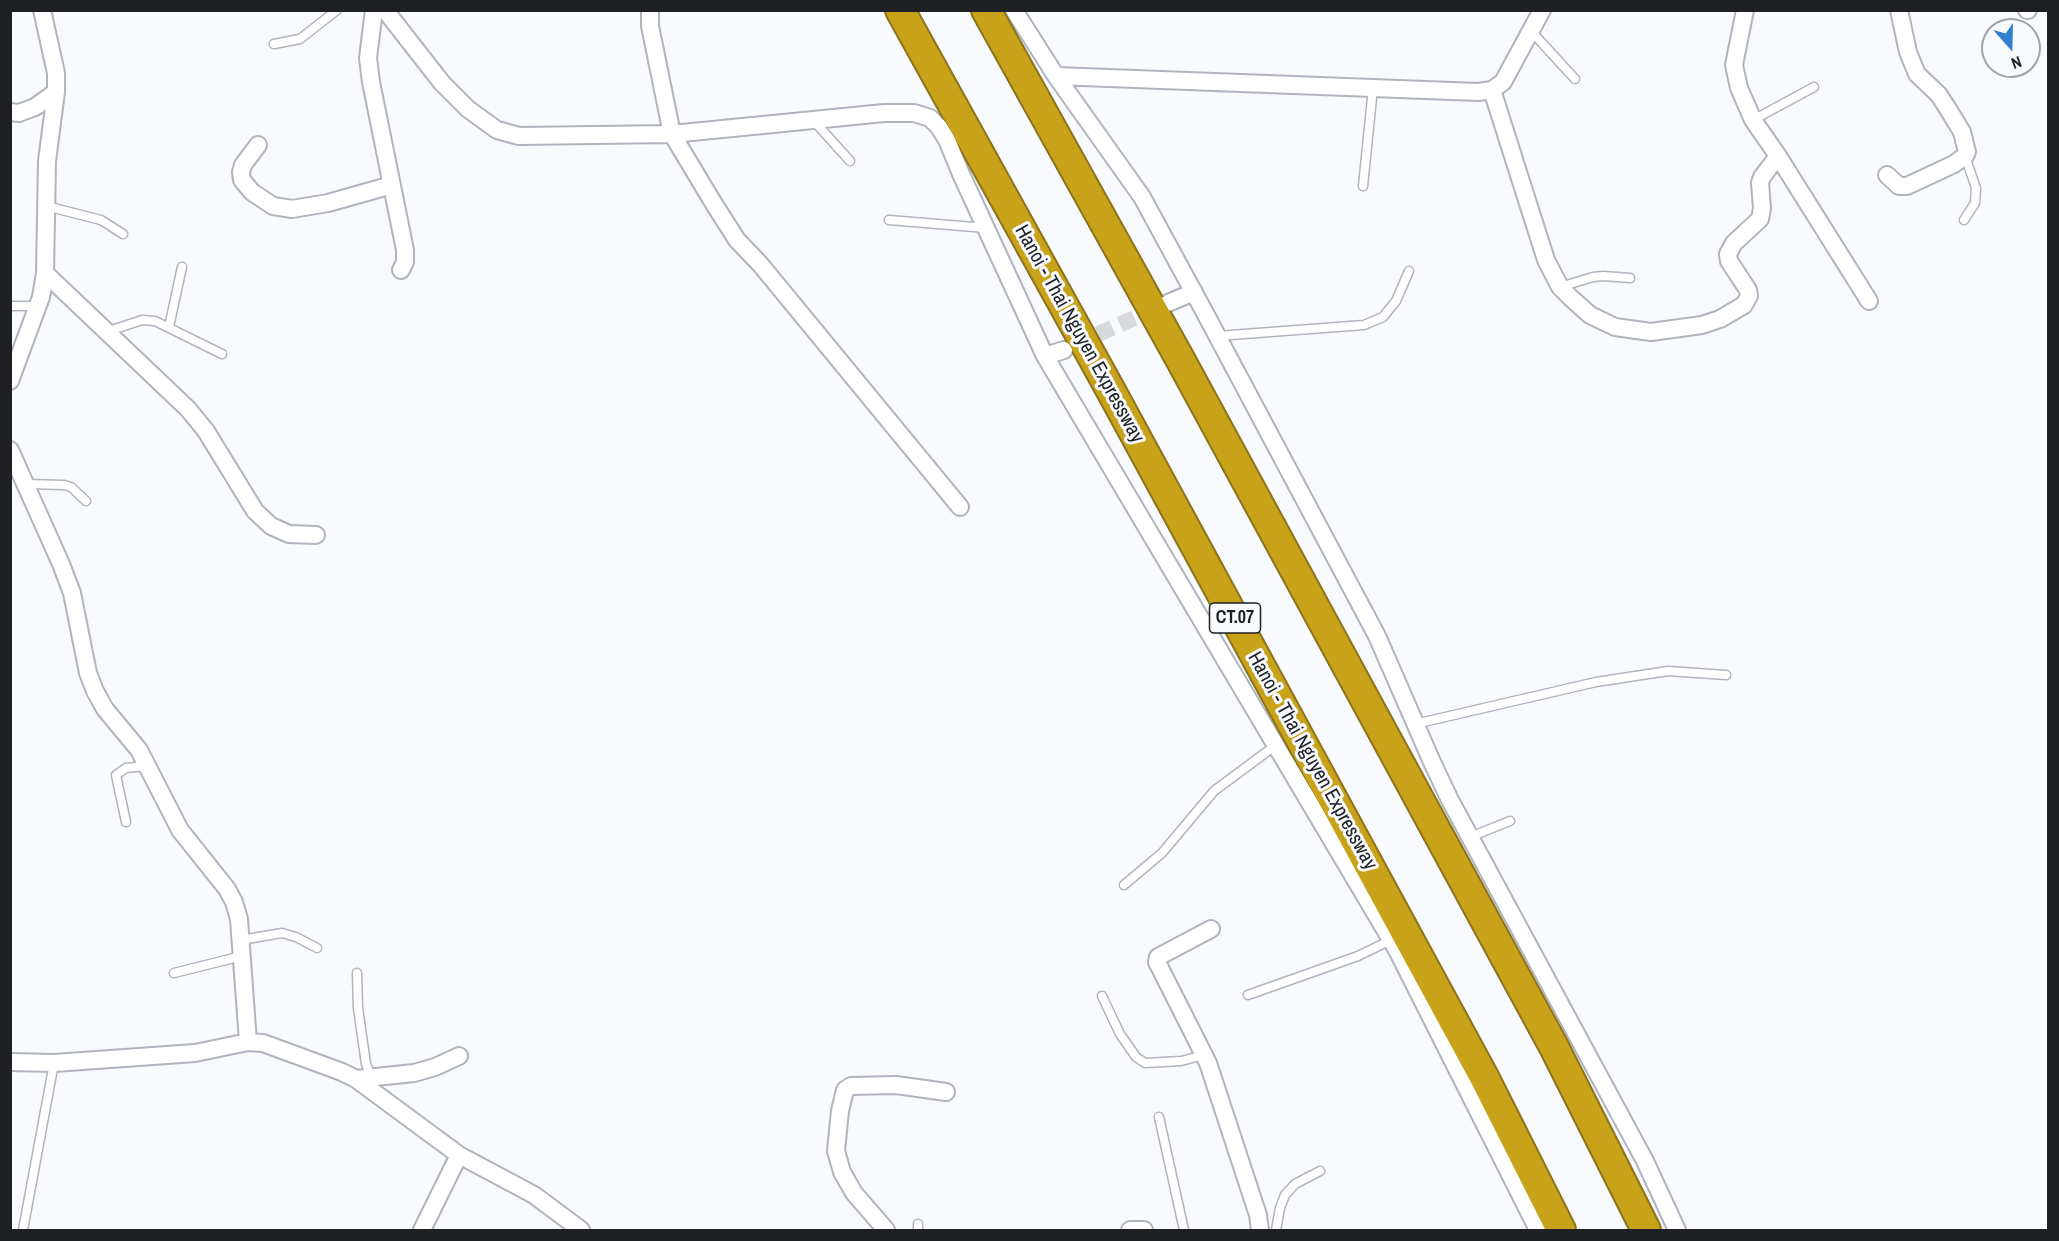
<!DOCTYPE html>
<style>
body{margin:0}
#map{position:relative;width:2059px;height:1241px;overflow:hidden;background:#f8fafe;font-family:"Archivo Narrow",sans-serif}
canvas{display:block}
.frame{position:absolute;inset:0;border:12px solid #1e2023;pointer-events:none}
.north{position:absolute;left:1981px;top:18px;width:60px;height:60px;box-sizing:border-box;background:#f8fafe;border:2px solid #a1a3a6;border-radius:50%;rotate:160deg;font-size:16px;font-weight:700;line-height:24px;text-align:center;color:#1e2023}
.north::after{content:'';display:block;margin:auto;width:21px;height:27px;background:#307fcf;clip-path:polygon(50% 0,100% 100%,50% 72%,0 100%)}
</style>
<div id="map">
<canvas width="2059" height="1241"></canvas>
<div class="frame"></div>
<div class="north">N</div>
</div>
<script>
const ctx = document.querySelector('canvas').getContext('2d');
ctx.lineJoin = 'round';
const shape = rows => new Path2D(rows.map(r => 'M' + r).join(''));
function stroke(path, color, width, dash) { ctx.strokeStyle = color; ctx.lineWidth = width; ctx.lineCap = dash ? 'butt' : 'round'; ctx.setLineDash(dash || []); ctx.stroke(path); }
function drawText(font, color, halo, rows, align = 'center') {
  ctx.font = font + ' "Archivo Narrow",sans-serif'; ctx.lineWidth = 6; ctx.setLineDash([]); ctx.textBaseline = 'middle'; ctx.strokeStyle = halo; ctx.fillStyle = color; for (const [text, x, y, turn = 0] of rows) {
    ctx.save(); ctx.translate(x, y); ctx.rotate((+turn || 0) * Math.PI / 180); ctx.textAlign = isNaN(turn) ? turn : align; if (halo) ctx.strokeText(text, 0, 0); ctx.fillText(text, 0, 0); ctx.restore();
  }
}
stroke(shape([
 [1076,344,1159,307]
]), '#d7d9dd', 16, [16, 8]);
const lane = shape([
 [1531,31,1575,79],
 [274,44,300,39,337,10],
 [813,120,850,161],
 [1753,120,1814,87],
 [1363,186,1373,88],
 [46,206,101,220,123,234],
 [889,220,986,228],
 [1964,220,1975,203,1976,188,1965,156],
 [1560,287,1593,277,1603,276,1630,278],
 [10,306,37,306],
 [169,327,182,267],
 [106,332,142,320,155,321,222,354],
 [1217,336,1364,325,1383,317,1396,301,1409,271],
 [26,484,64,485,71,487,86,501],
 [1415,724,1596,682,1668,671,1726,675],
 [126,822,116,775,126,768,147,766],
 [1470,837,1510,821],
 [1124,885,1162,853,1214,791,1276,745],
 [241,940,282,933,296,937,317,948],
 [174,973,242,956],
 [357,973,358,1008,366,1064,371,1076],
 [1248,995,1358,956,1391,940],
 [1102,996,1120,1034,1136,1057,1145,1063,1181,1061,1204,1055],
 [1159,1117,1184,1230],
 [23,1230,54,1063],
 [918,1230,918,1224],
 [1276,1230,1280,1208,1285,1195,1295,1184,1320,1171]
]);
const street = shape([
 [374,10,368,58,371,82,405,250,405,262,401,270],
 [385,10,442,83,468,109,497,130,519,136,672,134,884,113,914,113,930,118,939,127,947,140,961,174,1045,356,1397,950,1538,1230],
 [650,10,650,26,672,134,714,204,737,240,760,264,960,507],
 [1014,10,1056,76,1142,197,1205,313,1377,636,1432,762,1450,800,1645,1161,1677,1230],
 [1745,10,1734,65,1739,88,1753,120,1778,156,1869,301],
 [2027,10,2028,10],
 [1056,76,1478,92,1492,90,1503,82,1542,10],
 [1492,90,1546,260,1560,287,1571,298,1590,315,1615,327,1651,332,1702,325,1720,319,1744,305,1749,296,1748,290,1729,261,1728,254,1734,243,1760,219,1762,208,1760,183,1762,177,1778,156],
 [10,112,19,113,35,107,56,92],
 [258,145,243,165,241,172,242,180,252,192,273,206,292,209,328,203,392,185],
 [1887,175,1899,186,1907,186,1954,164,1965,156,1967,152,1962,132,1948,109,1939,95,1917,74,1908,52,1899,10],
 [45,273,188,409,206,431,255,511,271,526,289,534,316,535],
 [1168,303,1194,292],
 [1045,356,1064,350],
 [10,381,41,297,45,273,47,161,56,92,56,73,42,10],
 [10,450,61,564,72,593,88,673,95,691,105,709,139,750,180,830,227,889,234,902,239,919,248,1042],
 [1211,929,1158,957,1157,962,1208,1063,1258,1215,1260,1230],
 [10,1062,54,1063,195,1053,248,1042,263,1043,342,1072,356,1079,459,1155,534,1195,581,1230],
 [356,1079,414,1073,435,1067,459,1056],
 [422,1230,459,1155],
 [886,1230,854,1193,842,1172,836,1151,840,1111,845,1090,851,1086,896,1085,946,1092],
 [1130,1230,1144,1230]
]);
const highway = shape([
 [900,10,1110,389,1484,1077,1561,1230],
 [986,10,1180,359,1554,1047,1646,1230]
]);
stroke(lane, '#b1b4be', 11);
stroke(street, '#b1b4be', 20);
stroke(highway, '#8c741c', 32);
stroke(lane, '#fff', 8);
stroke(street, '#fff', 16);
stroke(highway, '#c8a219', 28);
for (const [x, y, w] of [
 [1235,618,51]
]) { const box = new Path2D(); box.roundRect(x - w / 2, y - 15, w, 30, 4.5); ctx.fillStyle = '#f8fafe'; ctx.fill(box); stroke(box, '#1e2023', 1.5); }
drawText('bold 18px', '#1e2023', null, [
 ["CT.07",1235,618]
]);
drawText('20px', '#1e2023', '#f8fafe', [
 ["Hanoi - Thai Nguyen Expressway",1079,334,61],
 ["Hanoi - Thai Nguyen Expressway",1312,761,61]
]);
</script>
